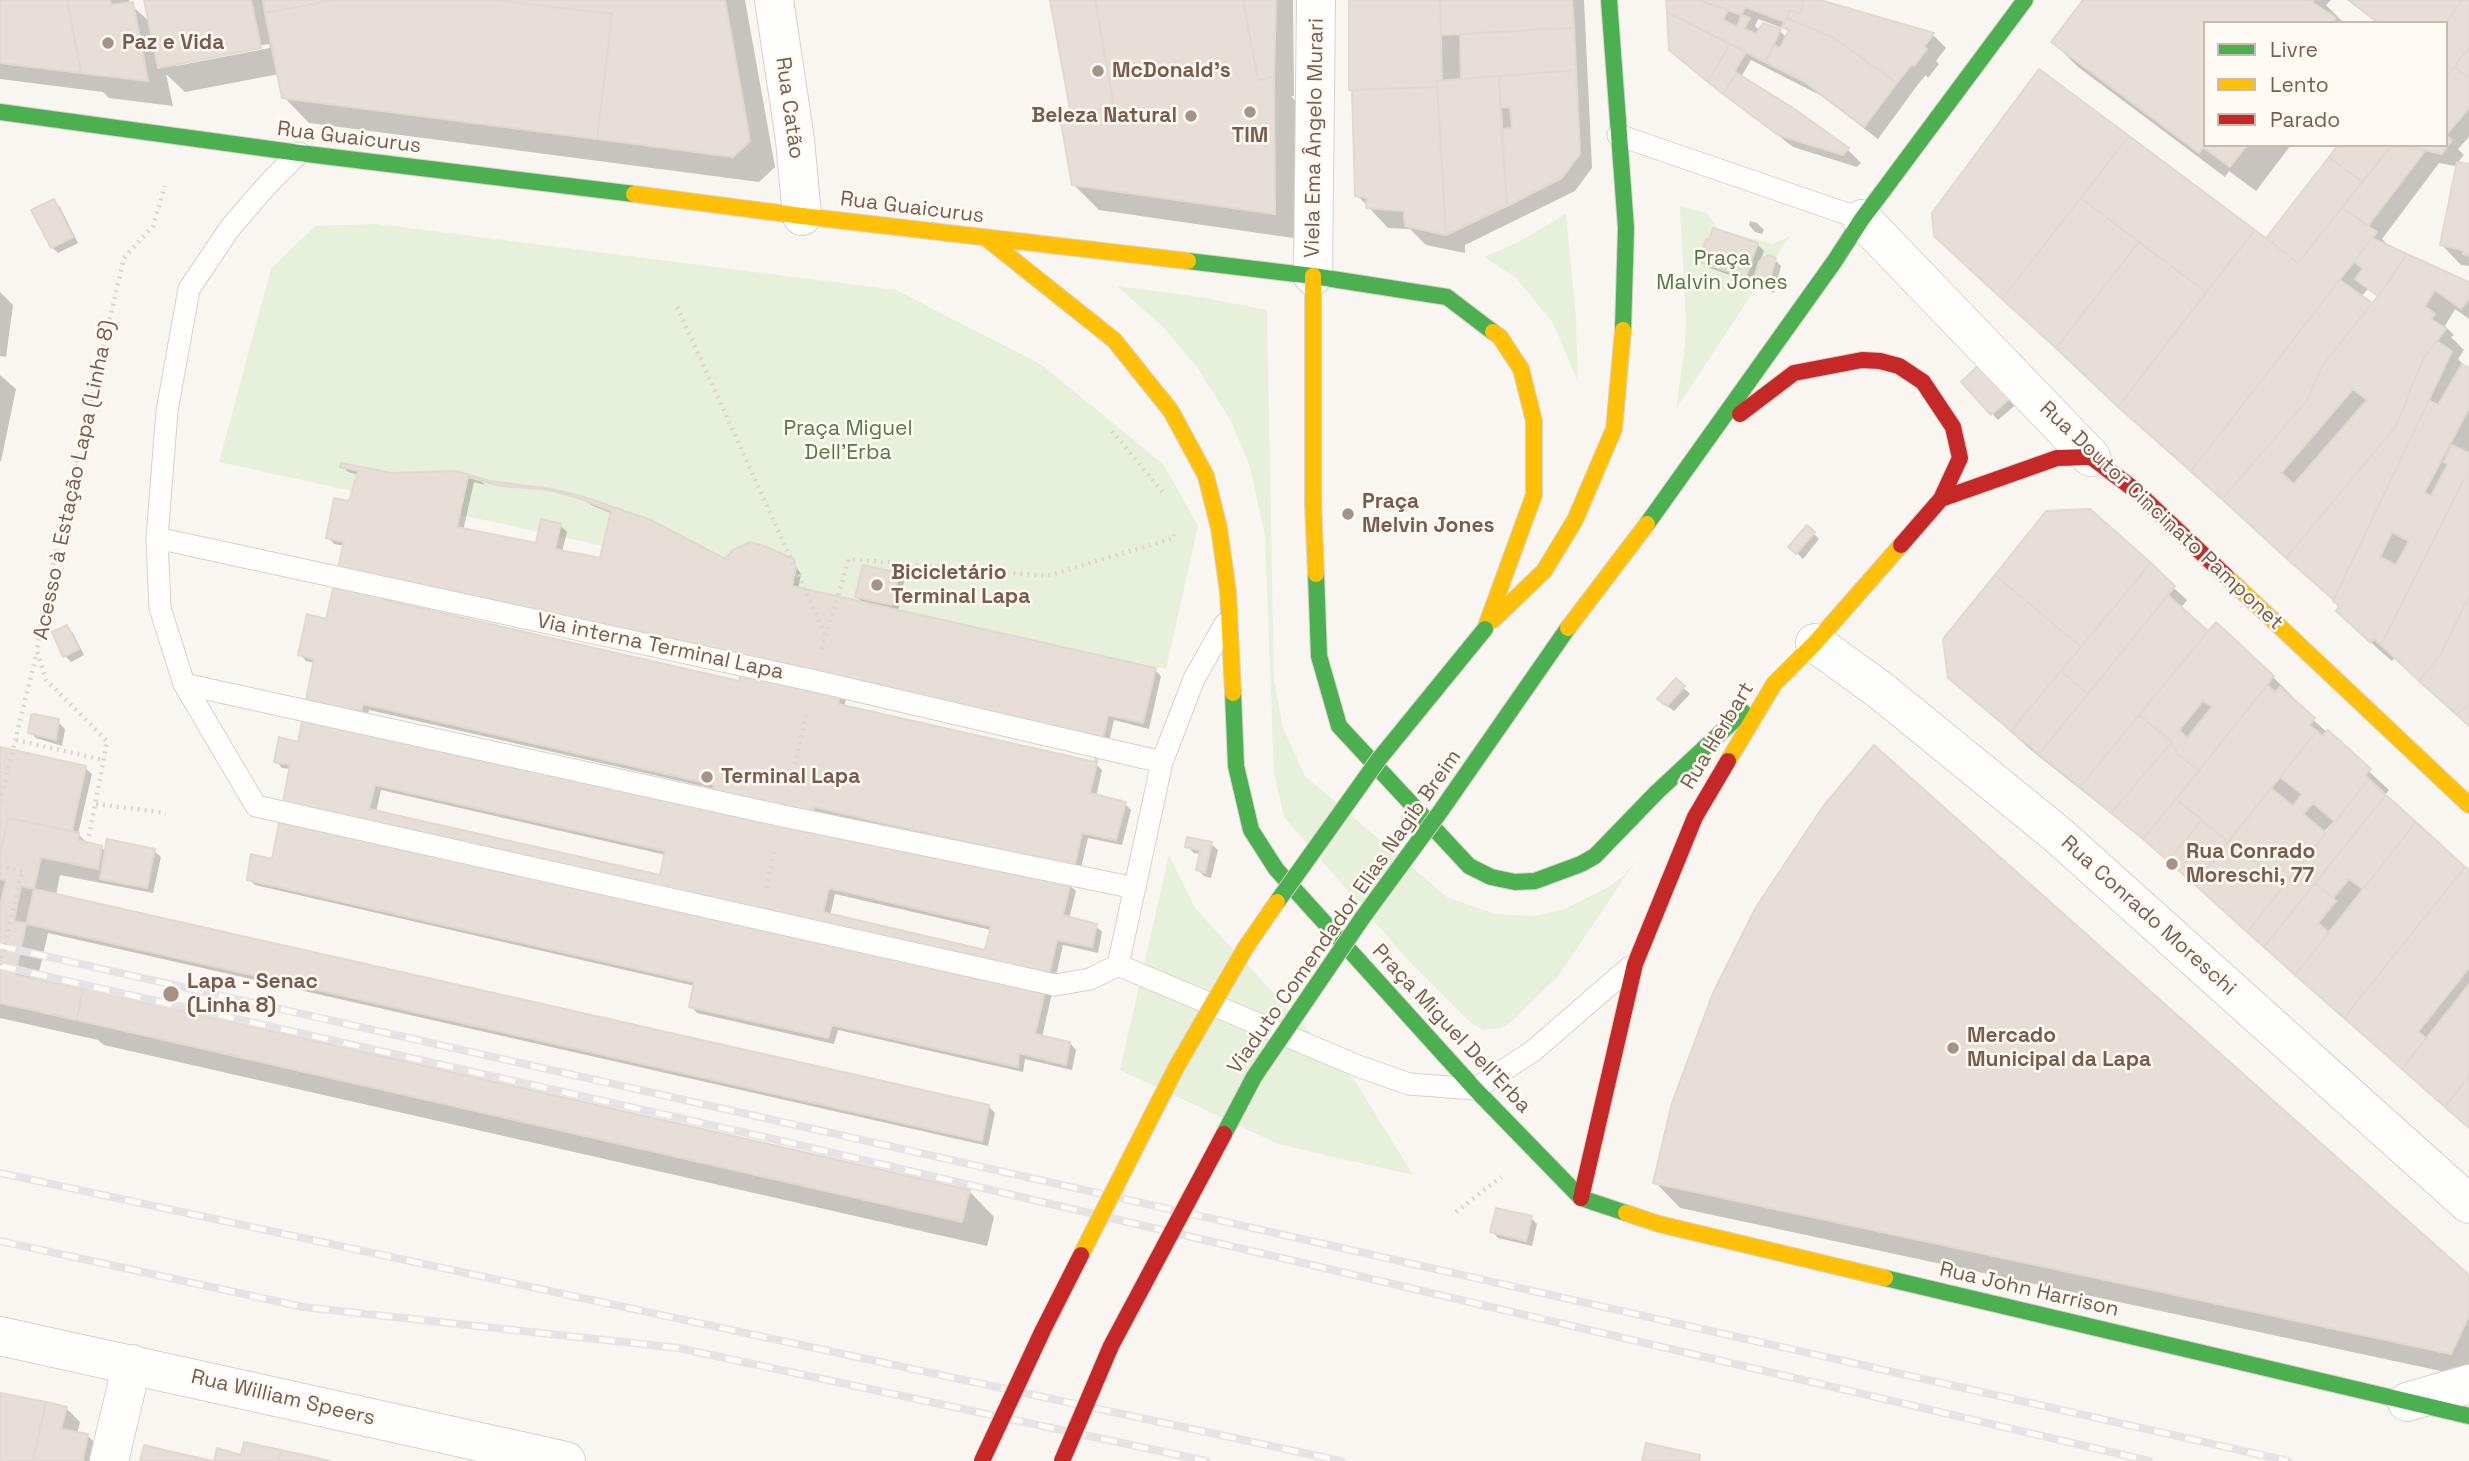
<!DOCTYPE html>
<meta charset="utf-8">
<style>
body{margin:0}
#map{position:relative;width:2469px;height:1461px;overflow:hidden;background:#f9f5f0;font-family:"Space Grotesk",sans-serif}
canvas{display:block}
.legend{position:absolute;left:2203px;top:21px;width:245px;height:126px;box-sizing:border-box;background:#fffaf3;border:2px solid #cabbb1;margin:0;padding:9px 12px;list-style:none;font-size:21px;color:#7a5c4d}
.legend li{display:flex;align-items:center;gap:14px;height:35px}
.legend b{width:35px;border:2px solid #cabbb1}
</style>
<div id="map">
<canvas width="2469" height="1461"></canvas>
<ul class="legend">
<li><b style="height:9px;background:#4caf50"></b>Livre</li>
<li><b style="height:9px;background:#ffc107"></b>Lento</li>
<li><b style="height:9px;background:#c62828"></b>Parado</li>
</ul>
</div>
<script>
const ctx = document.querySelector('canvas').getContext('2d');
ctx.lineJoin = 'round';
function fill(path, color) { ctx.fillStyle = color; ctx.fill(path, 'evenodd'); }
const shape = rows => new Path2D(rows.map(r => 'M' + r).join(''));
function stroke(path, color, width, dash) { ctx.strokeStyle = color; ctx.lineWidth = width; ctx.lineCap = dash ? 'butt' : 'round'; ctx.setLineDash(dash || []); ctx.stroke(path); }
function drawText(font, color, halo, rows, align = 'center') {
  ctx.font = font + ' "Space Grotesk",sans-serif'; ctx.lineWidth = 5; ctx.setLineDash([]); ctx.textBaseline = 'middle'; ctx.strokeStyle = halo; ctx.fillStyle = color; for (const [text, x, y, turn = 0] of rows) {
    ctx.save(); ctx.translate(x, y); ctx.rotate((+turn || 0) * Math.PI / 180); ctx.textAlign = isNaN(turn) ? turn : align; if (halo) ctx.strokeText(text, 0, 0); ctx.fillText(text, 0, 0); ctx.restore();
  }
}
fill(shape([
 [1680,206,1707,213,1718,229,1773,244,1790,236,1676,409,1685,346,1686,319],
 [1566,214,1576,318,1578,382,1553,323,1516,278,1484,257,1517,243],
 [377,224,896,290,1042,365,1164,465,1198,526,1166,669,219,462,271,269,315,226],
 [1117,286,1200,297,1267,310,1274,680,1283,728,1305,776,1447,897,1495,914,1534,916,1565,909,1609,887,1623,876,1637,859,1559,975,1512,1021,1501,1028,1483,1030,1470,1022,1407,959,1284,817,1274,773,1265,536,1250,467,1231,421,1197,367,1163,327],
 [1169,855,1195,908,1355,1081,1413,1175,1278,1144,1120,1070]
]), '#e7f0db');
fill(shape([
 [0,0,129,0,130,4,150,22,146,0,745,0,775,167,759,182,309,123,284,97,279,74,185,92,166,74,173,106,109,98,103,92,0,79],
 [269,44,270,48,176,66,176,62],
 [1052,0,1293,0,1294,96,1291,96,1299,105,1300,239,1099,210,1073,184,1073,117],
 [1351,0,1584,0,1592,168,1575,191,1465,245,1465,253,1426,245,1410,229,1388,228,1357,195,1354,91,1351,88],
 [1668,0,1821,0,1820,2,1933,35,1946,48,1936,61,1939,64,1928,78,1926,75,1919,83,1878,139,1820,95,1751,60,1741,77,1792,109,1848,150,1861,163,1857,167,1793,147,1685,63,1671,49],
 [1758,19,1788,30,1790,32,1787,38,1780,31,1760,31,1755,26],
 [2085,0,2331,0,2326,5,2342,21,2340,23,2205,23,2205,145,2291,145,2256,191,2229,171,2225,177,2078,67,2053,42],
 [2347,0,2469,0,2469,137,2458,149,2464,155,2455,166,2439,163,2382,239,2391,248,2469,284,2469,319,2455,309,2445,326,2454,335,2451,337,2464,350,2458,359,2469,370,2469,725,2395,657,2392,661,2378,649,2339,611,2341,607,2139,426,1956,256,2040,71,2272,246,2340,145,2446,145,2446,23,2378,23],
 [2368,289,2379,297,2373,306,2361,297],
 [2469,166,2469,266,2461,265,2442,245],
 [53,201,60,207,78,243,58,253,52,247],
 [1750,221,1757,223,1764,230,1762,234,1755,232,1749,225],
 [1757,244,1764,251,1758,266,1775,260,1781,266,1774,293,1769,291,1762,284,1756,272,1752,283,1710,268,1704,262],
 [0,292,13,305,6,357,0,356],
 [0,375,16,389,1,461,0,461],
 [1963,382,2019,402,1998,420],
 [342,466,380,474,449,472,479,479,485,485,474,482,463,531,537,545,560,525,567,532,562,552,602,560,613,514,591,505,584,499,725,561,791,559,801,574,798,590,865,605,857,597,898,575,904,581,898,612,1155,670,1161,676,1149,729,1114,720,1107,751,848,692,844,707,1096,764,1102,770,1096,797,1125,804,1131,810,1122,845,1088,838,1080,872,820,812,818,827,1069,885,1076,891,1069,919,1096,926,1102,932,1098,953,1063,945,1042,1037,1070,1043,1076,1050,1072,1070,1025,1059,1023,1072,838,1030,834,1044,697,1013,691,1006,695,986,255,885,249,879,273,861,291,769,282,768,276,761,299,744,315,663,306,661,300,654,327,621,345,546,334,544,328,537,350,503,359,475,348,472],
 [395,589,743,669,740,683,391,603],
 [369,710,715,789,712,803,365,724],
 [381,790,666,855,661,877,376,812],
 [835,894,991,930,986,952,830,916],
 [2089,510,2187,600,2181,608,2208,633,2216,624,2273,677,2293,697,2291,699,2389,790,2385,795,2469,872,2469,1127,2158,851,2031,750,1950,678],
 [2336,819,2338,821,2326,836,2323,833],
 [1808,528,1819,539,1803,559,1797,553],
 [67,627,73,633,84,655,71,662,65,656],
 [1676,681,1690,694,1674,711,1666,705],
 [34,716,59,723,65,729,62,746,36,738,30,732],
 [0,748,85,768,92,774,78,834,88,844,101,847,107,853,154,851,161,857,153,893,60,875,56,895,989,1107,995,1113,988,1146,48,933,37,981,969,1191,994,1217,987,1246,104,1045,98,1040,0,1018],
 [1211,844,1218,850,1211,878,1204,876,1198,870,1201,854,1194,853,1187,846],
 [1655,1182,2469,1278,2469,1377,1680,1208],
 [1531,1218,1537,1224,1532,1246,1498,1238,1492,1231],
 [0,1394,67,1409,80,1422,77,1434,88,1436,101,1449,98,1461,0,1461]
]), '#0003');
const building = shape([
 [0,0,67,0,81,73,0,63,0,0],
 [67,0,110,0,111,5,133,2,148,81,81,73,67,0],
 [144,0,251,0,261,48,158,68,144,0],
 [263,0,334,0,265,13,263,0],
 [334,0,495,0,612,14,597,139,282,98,265,13,334,0],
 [495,0,725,0,750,141,733,157,597,139,612,14,495,0],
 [1050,0,1095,0,1114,107,1071,115,1050,0],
 [1095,0,1243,0,1258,80,1274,77,1275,214,1072,185,1060,117,1114,107,1095,0],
 [1243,0,1276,0,1274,77,1258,80,1243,0],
 [1349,0,1440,0,1442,81,1437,81,1437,87,1349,90,1349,0],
 [1440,0,1572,0,1574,28,1441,35,1440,0],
 [1666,0,1699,0,1727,9,1728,10,1723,20,1737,27,1741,15,1750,18,1744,29,1756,34,1763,23,1781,29,1765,62,1667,12,1666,0],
 [1699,0,1804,0,1800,14,1790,10,1785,22,1745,7,1741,15,1699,0],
 [1804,0,1820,0,1934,33,1924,47,1927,49,1914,66,1912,64,1897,83,1834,38,1787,18,1790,10,1800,14,1804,0],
 [2083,0,2313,0,2312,2,2336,18,2332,23,2205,23,2205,145,2247,145,2230,167,2203,147,2199,153,2051,42,2083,0],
 [2349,0,2462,0,2446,23,2378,23,2349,0],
 [2462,0,2469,0,2469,47,2447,76,2446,23,2462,0],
 [1667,12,1730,44,1708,82,1669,50,1667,12],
 [1787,18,1834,38,1897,83,1864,127,1805,82,1765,62,1774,45,1780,48,1789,30,1782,27,1787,18],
 [1569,28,1574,28,1576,70,1461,79,1460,34,1569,28],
 [1730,44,1746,52,1735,71,1737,73,1723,94,1708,82,1730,44],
 [2469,47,2469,78,2454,67,2469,47],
 [2454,67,2469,78,2469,108,2446,135,2446,77,2454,67],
 [2039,69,2129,136,2002,299,1934,236,1932,213,2039,69],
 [1576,70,1580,154,1562,178,1507,206,1501,129,1512,128,1510,107,1501,108,1499,76,1576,70],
 [1737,73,1793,108,1849,148,1843,155,1778,135,1723,94,1737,73],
 [1499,76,1507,206,1446,235,1437,81,1499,76],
 [1437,87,1446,235,1405,226,1404,211,1366,208,1367,198,1355,196,1352,90,1437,87],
 [2129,136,2255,230,2206,292,2081,198,2129,136],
 [2446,136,2452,140,2442,154,2401,145,2446,145,2446,136],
 [2338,145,2392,145,2362,182,2329,157,2338,145],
 [2392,145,2425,151,2368,226,2342,208,2392,145],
 [2329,157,2362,182,2298,263,2266,238,2329,157],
 [2457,162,2469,164,2469,256,2463,254,2463,250,2440,245,2457,162],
 [2081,198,2139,242,2056,348,2002,299,2081,198],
 [54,199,73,237,51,248,31,210,54,199],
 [2342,208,2377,232,2191,471,2118,407,2255,230,2298,263,2342,208],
 [1713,228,1758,243,1746,277,1702,263,1703,259,1700,258,1706,239,1709,240,1713,228],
 [2372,238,2407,254,2378,296,2355,279,2363,268,2354,262,2372,238],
 [2139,242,2206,292,2118,407,2056,348,2139,242],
 [2407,254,2469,282,2469,299,2461,309,2435,290,2425,306,2435,314,2431,319,2446,329,2423,359,2396,426,2286,558,2222,499,2306,402,2323,365,2389,282,2407,254],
 [2353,389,2367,400,2294,484,2281,473,2353,389],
 [1768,255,1776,258,1768,288,1760,286,1755,275,1759,261,1768,255],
 [2340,280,2372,303,2323,365,2306,402,2222,499,2191,471,2340,280],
 [2437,341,2452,351,2334,600,2286,558,2396,426,2423,359,2437,341],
 [1981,363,2015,394,1991,415,1961,382,1981,363],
 [2462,364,2469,368,2469,408,2424,493,2431,496,2448,464,2444,462,2452,445,2469,453,2469,469,2381,645,2374,639,2371,643,2336,611,2339,606,2333,601,2429,400,2438,405,2462,364],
 [2392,532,2409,541,2396,565,2380,557,2392,532],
 [341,463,392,473,456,471,490,481,552,489,584,497,651,520,725,559,733,550,750,542,764,546,792,558,795,561,795,573,792,586,1156,668,1143,723,1108,715,1090,793,1126,802,1116,840,1082,833,1063,915,1097,924,1092,947,1057,940,1035,1034,1070,1042,1066,1065,1019,1053,1018,1067,832,1025,828,1038,689,1007,694,982,247,880,251,854,272,859,290,765,274,762,279,737,298,742,314,659,298,655,307,614,326,619,344,542,326,538,334,498,349,501,358,471,340,467,341,463],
 [468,477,501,486,543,489,557,492,581,499,611,511,600,558,555,549,561,524,541,519,536,543,457,527,468,477],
 [389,584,743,665,739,681,385,600,389,584],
 [842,687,1098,745,1095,762,838,704,842,687],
 [363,704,714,785,710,801,359,720,363,704],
 [375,785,665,851,660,875,369,809,375,785],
 [814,807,1071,866,811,824,814,807],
 [829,888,991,926,985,950,823,912,829,888],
 [2469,469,2469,596,2441,654,2419,681,2381,645,2469,469],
 [2090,509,2151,563,2081,647,1995,575,2046,511,2090,509],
 [1807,525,1815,532,1796,554,1788,547,1807,525],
 [2151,563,2175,586,2088,694,2061,671,2151,563],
 [863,565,899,573,892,605,855,597,863,565],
 [1995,575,2081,647,2011,731,1948,678,1943,639,1995,575],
 [2168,595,2208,631,2080,787,2039,754,2168,595],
 [2469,596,2469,703,2457,715,2419,681,2441,654,2469,596],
 [2216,622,2274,676,2199,771,2175,752,2177,750,2170,744,2172,742,2139,715,2216,622],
 [2203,701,2212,707,2187,738,2179,730,2203,701],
 [67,625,79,649,63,657,52,632,67,625],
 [2061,671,2088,694,2039,754,2011,731,2061,671],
 [1676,678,1685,686,1667,706,1657,699,1676,678],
 [2267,685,2275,692,2280,687,2315,718,2309,725,2317,731,2228,842,2176,799,2267,685],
 [2469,703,2469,726,2457,715,2469,703],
 [34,714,59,719,56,740,28,733,31,715,34,714],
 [2139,715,2172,742,2111,813,2080,787,2139,715],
 [2328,730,2371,769,2365,775,2369,779,2335,822,2313,803,2303,814,2326,833,2284,886,2229,840,2271,788,2293,806,2302,794,2280,777,2317,731,2323,736,2328,730],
 [2170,744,2177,750,2175,752,2199,771,2143,839,2111,813,2170,744],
 [1874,745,2469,1275,2469,1316,2451,1354,1653,1183,1672,1103,1713,993,1756,907,1822,808,1874,745],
 [0,747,86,766,72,831,8,818,0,856,0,747],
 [2369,779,2386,795,2264,947,2247,932,2369,779],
 [2386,795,2416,822,2363,889,2349,879,2333,898,2315,883,2386,795],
 [2176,799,2202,820,2168,861,2143,839,2176,799],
 [8,818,79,833,78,840,102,846,98,869,41,857,15,975,83,988,77,1020,0,1003,0,906,6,880,0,879,0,856,8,818],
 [2202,820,2228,842,2194,884,2168,861,2202,820],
 [2416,822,2465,867,2344,1018,2295,975,2416,822],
 [1187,837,1212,842,1205,873,1196,870,1200,850,1185,847,1187,837],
 [107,839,155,849,147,888,100,879,107,839],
 [2229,840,2284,886,2247,932,2194,884,2229,840],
 [2465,867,2469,870,2469,968,2418,1032,2426,1038,2402,1069,2344,1018,2465,867],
 [2315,883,2336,901,2318,923,2329,933,2295,975,2264,947,2315,883],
 [21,886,989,1105,982,1141,14,921,21,886],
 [2469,984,2469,1076,2445,1107,2402,1069,2469,984],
 [83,988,970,1190,962,1222,77,1020,83,988],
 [2469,1076,2469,1128,2445,1107,2469,1076],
 [1496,1208,1532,1216,1526,1241,1490,1232,1496,1208],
 [0,1393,46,1402,33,1461,0,1461,0,1393],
 [46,1402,67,1407,61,1429,88,1434,83,1461,33,1461,46,1402],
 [244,1442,281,1450,278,1461,214,1461,217,1448,241,1455,244,1442],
 [1646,1443,1700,1455,1699,1461,1642,1461,1646,1443],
 [144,1445,168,1451,213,1461,140,1461,144,1445],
 [281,1450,317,1458,330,1461,278,1461,281,1450]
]);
fill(building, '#e6ded7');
stroke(building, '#e2d8d2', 2);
const lane = shape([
 [1618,135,1862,219],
 [299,153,268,184,230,228,189,289,167,411,157,538,160,608,184,684,256,806,1055,985,1090,979,1118,965,1358,1066,1409,1084,1475,1089,1533,1051,1630,967],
 [157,538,815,681,1162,762],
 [184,684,783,816,1135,888],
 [1118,965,1162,762,1194,679,1225,624]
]);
const street = shape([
 [774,0,795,140,802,216],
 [1862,219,2091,457],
 [1313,276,1316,0],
 [1815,643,1880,690,2058,835,2469,1204],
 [0,1336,566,1461],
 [2407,1402,2469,1384],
 [109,1461,132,1364]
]);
const fast = shape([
 [1609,0,1626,228,1623,330],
 [0,112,299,153,634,194],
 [1188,261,1313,276,1447,297,1493,332],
 [1647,524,1834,262,1862,219,2025,0],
 [1316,574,1319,656,1339,726,1469,866,1491,877,1515,882,1535,881,1581,864,1595,856,1657,792,1743,712],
 [1233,693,1236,766,1251,830,1276,869,1475,1089,1581,1198,1626,1213],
 [1885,1278,2469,1416]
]);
const slow = shape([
 [634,194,802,216,1188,261],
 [986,238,1114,340,1171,411,1206,476,1219,528,1228,592,1233,693],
 [1313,276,1313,503,1316,574],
 [2226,576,2469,805],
 [1493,620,1544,571,1575,520,1614,429,1623,330],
 [1485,629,1534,495,1534,421,1521,369,1500,337,1493,332],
 [1728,761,1774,684,1815,643,1901,545],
 [1626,1213,1659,1224,1885,1278]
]);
const jam = shape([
 [1740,414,1794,373,1862,360,1880,361,1899,366,1923,382,1953,427,1960,458,1941,499],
 [1901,545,1941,499,2057,458,2091,457,2135,490,2226,576],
 [1581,1198,1635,964,1695,817,1728,761]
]);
stroke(lane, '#d7d1cb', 23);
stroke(street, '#d7d1cb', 40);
stroke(fast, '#d9d2cb', 18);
stroke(slow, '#d9d2cb', 18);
stroke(jam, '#d9d2cb', 18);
stroke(shape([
 [677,307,825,634],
 [1112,431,1165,495],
 [822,649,849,559,1047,576,1174,538,1174,531],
 [16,740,104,760],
 [790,785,807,712],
 [0,802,37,652],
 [96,804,166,813],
 [89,836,107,741,46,680,37,651,41,620,59,537,124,258,153,226,165,186],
 [0,866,22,872],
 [766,888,775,848],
 [1456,1212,1501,1177]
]), '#dcd5d0', 4.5, [2, 5]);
stroke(lane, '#fefefd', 21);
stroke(street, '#fefefd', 38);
stroke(fast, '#4caf50', 16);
stroke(slow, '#ffc107', 16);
stroke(jam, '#c62828', 16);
const rail = shape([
 [0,946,2288,1461],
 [0,966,773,1139,2149,1461],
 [0,1173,1341,1461],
 [0,1241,303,1307,678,1348,1206,1461]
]);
stroke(rail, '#e6e3e7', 8);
stroke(rail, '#fffaf3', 5, [16]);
const fastBridge = shape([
 [1277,902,1379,759,1485,629],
 [1224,1134,1254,1077,1363,917,1440,812,1568,628]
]);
const slowBridge = shape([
 [1568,628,1647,524],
 [1081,1255,1177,1066,1246,947,1277,902]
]);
const jamBridge = shape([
 [982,1461,1043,1330,1081,1255],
 [1062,1461,1111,1346,1224,1134]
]);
stroke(fastBridge, '#dad1cc', 18, []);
stroke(slowBridge, '#dad1cc', 18, []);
stroke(jamBridge, '#dad1cc', 18, []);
stroke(shape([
 [0,965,22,872]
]), '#dcd5d0', 4.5, [2, 5]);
stroke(fastBridge, '#4caf50', 16);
stroke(slowBridge, '#ffc107', 16);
stroke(jamBridge, '#c62828', 16);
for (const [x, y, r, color] of [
 [108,43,7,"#a69286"],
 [1098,71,7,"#a69286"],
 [1250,112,7,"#a69286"],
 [1191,116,7,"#a69286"],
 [1348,514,7,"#a69286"],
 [877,585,7,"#a69286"],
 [707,777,7,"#a69286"],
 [2172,864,7,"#a69286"],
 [171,994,9,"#a69286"],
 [1953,1048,7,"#a69286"]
]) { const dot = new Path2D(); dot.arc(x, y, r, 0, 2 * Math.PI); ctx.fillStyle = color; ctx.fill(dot); stroke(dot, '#fffaf3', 2.5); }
drawText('bold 21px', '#7a5c4d', '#fffaf3', [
 ["Paz e Vida",122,43],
 ["McDonald's",1112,71],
 ["Beleza Natural",1177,116,"right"],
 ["TIM",1250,136,"center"],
 ["Praça",1362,502],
 ["Melvin Jones",1362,526],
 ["Bicicletário",891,573],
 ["Terminal Lapa",891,597],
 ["Terminal Lapa",721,777],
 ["Rua Conrado",2186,852],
 ["Moreschi, 77",2186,876],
 ["Lapa - Senac",187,982],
 ["(Linha 8)",187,1006],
 ["Mercado",1967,1036],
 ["Municipal da Lapa",1967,1060]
], 'left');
drawText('21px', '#7a5c4d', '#fffaf3', [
 ["Rua Catão",789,108,82],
 ["Rua Guaicurus",349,138,7],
 ["Viela Ema Ângelo Murari",1315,138,-89],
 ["Rua Guaicurus",912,208,7],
 ["Acesso à Estação Lapa (Linha 8)",75,480,-78],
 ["Rua Doutor Cincinato Pamponet",2161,516,43],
 ["Via interna Terminal Lapa",660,647,12],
 ["Rua Herbart",1718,736,-59],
 ["Viaduto Comendador Elias Nagib Breim",1345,912,-55],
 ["Rua Conrado Moreschi",2148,916,42],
 ["Praça Miguel Dell'Erba",1451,1029,47],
 ["Rua John Harrison",2029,1290,13],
 ["Rua William Speers",283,1398,13]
]);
drawText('21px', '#537a41', '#fffaf3', [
 ["Praça",1722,259],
 ["Malvin Jones",1722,283],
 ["Praça Miguel",848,429],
 ["Dell'Erba",848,453]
]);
</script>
